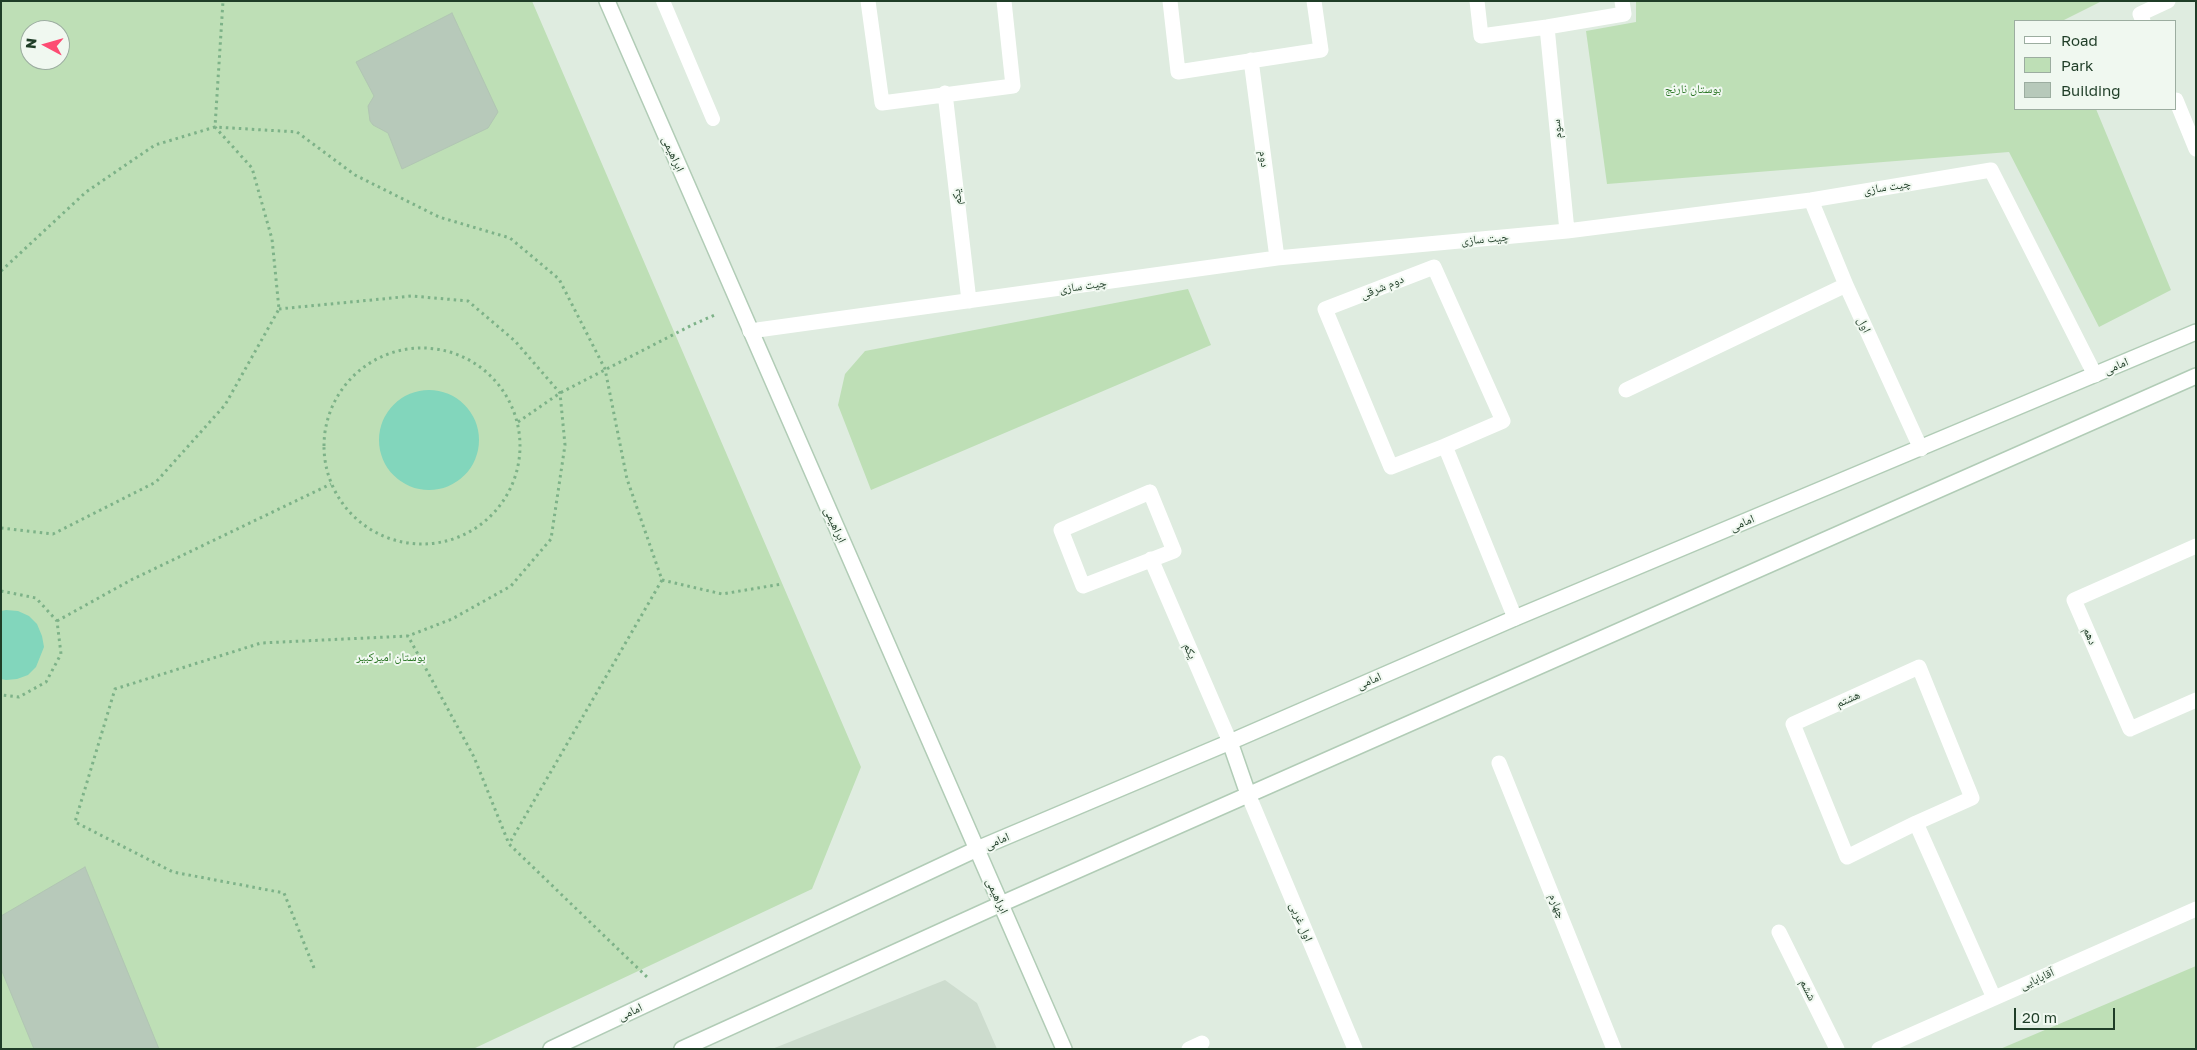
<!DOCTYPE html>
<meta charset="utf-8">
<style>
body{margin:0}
#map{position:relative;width:2197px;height:1050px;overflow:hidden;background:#dfece0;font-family:"Golos Text",sans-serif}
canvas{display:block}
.frame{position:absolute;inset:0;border:2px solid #1f3d27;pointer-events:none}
.legend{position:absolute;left:2014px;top:20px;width:162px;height:90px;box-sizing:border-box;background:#f0f8f0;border:1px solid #9cada0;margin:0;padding:6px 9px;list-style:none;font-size:15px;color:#1f3d27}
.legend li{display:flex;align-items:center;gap:10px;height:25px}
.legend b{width:25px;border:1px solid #9cada0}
.north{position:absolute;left:20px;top:20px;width:50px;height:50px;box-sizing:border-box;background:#f0f8f0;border:1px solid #9cada0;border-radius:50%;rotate:276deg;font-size:14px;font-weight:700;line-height:20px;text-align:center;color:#1f3d27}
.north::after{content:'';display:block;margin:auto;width:18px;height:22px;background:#fd4c73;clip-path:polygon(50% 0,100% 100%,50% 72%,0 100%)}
.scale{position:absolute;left:2014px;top:1008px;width:101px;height:22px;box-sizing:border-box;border:2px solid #1f3d27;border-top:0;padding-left:6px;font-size:15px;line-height:18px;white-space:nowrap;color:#1f3d27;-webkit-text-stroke:4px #f0f8f0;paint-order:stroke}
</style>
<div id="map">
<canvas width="2197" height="1050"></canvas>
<div class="frame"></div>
<ul class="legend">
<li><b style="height:6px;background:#fff"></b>Road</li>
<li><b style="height:14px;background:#bedfb6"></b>Park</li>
<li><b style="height:14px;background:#b7c9ba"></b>Building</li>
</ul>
<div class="north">N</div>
<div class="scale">20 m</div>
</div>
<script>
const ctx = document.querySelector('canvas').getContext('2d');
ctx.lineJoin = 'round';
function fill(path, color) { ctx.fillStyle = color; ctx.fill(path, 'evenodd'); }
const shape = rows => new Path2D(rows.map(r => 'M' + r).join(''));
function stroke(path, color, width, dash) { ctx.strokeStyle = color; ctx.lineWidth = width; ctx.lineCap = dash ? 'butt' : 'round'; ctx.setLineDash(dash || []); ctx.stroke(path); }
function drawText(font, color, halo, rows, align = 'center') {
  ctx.font = font + ' "Golos Text","Noto Naskh Arabic",sans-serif'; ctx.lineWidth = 4; ctx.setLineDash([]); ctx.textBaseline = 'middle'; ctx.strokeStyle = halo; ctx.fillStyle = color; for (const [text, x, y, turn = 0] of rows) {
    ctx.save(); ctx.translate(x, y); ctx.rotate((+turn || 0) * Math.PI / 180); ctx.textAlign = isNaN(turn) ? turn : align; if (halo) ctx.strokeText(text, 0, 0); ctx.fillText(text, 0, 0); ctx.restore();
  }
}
fill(shape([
 [945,980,977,1003,997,1049,772,1049]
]), '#cddcce');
fill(shape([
 [1,1,532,1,861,767,812,889,473,1049,1,1049],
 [30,30,60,30,60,60,30,60],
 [1636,1,2102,1,2062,21,2016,21,2016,109,2096,109,2171,290,2099,327,2009,152,1607,184,1586,31,1636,22],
 [1188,289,1211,345,871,490,838,405,845,374,865,351],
 [2196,966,2196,1049,2000,1049]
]), '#bedfb6');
fill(shape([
 '379 440a50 50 0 1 1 100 0a50 50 0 1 1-100 0Z',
 [6,610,18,611,29,616,37,624,42,636,44,647,36,667,28,675,17,679,6,680,1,679,1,611]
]), '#82d6bc');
const building = shape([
 [452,13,498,112,488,128,402,169,388,133,373,125,370,121,368,106,374,96,356,62,452,13],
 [85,867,159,1049,34,1049,1,969,1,916,85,867]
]);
fill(building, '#b7c9ba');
stroke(building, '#b1c6b3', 1);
const secondary = shape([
 [607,1,1064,1049],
 [1230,742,1248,794],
 [551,1049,977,849,1230,742,1515,618,2196,332],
 [682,1049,1001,904,2196,376]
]);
stroke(secondary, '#b1ccb6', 18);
stroke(shape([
 [1,271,86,192,155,145,215,127,297,132,355,175,439,217,510,238,559,279,605,369,627,479,662,580,509,844],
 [279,309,412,296,468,301,515,341,560,393,565,445,551,539,511,586,452,619,408,636],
 '324 446a98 98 0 1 1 196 0a98 98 0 1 1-196 0Z',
 [518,422,560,393,692,325,717,314],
 [1,528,53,534,156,482,225,405,279,309,272,239,252,168,215,127,223,1],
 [662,580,722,594,782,584],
 [1,591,36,598,57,621,61,654,46,682,19,697,1,695],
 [57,621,131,580,331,484],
 [314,968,284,893,173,872,75,822,115,689,261,643,408,636,474,757,509,844,647,977]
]), '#7db288', 3, [2.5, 4]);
stroke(shape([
 [663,1,713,119]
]), '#fff', 14);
stroke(shape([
 [868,1,882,103,1013,86,1004,1],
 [1170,1,1178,72,1321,50,1314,1],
 [1477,1,1481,36,1547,27,1624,14,1622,1],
 [2143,21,2140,14,2168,1],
 [1547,27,1567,231],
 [1251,60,1277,258],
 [945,93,969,301],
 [2176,100,2196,149],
 [1811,200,1846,285,1921,449],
 [750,331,1277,258,1567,231,1811,200,1991,170,2095,375],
 [1626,390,1846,285],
 [1445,446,1503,421,1434,267,1325,309,1391,467,1445,446,1515,618],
 [1150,492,1174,551,1083,586,1061,530,1150,492],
 [2196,546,2074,600,2130,729,2196,700],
 [1151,559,1230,742],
 [1499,763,1614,1049],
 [1248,794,1355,1049],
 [1916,823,1972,798,1919,667,1793,724,1847,857,1916,823,1994,998],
 [1779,932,1837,1049],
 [1189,1049,1202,1043],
 [1879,1049,2196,909]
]), '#fff', 15);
stroke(secondary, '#fff', 15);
drawText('12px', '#2c7726', '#f0f8f0', [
 ["بوستان نارنج",1693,89],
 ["بوستان امیرکبیر",391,657]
]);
drawText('12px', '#1f3d27', '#f0f8f0', [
 ["سوم",1557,129,-96],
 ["ابراهیمی",673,154,66],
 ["دوم",1264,159,83],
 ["چیت سازی",1887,187,-9],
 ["یکم",957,197,-96],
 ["چیت سازی",1485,239,-5],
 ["چیت سازی",1083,286,-8],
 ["دوم شرقی",1382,287,-22],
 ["اول",1864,325,65],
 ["امامی",2116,366,-23],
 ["امامی",1742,523,-23],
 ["ابراهیمی",835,525,66],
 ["دهم",2090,636,67],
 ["یکم",1190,651,67],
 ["امامی",1369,681,-24],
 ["هشتم",1848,699,-24],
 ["امامی",997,841,-23],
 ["ابراهیمی",997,896,66],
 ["چهارم",1557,906,68],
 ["اول غربی",1301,922,67],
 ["آقابابایی",2037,979,-24],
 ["ششم",1808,990,64],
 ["امامی",630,1012,-25]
]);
</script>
